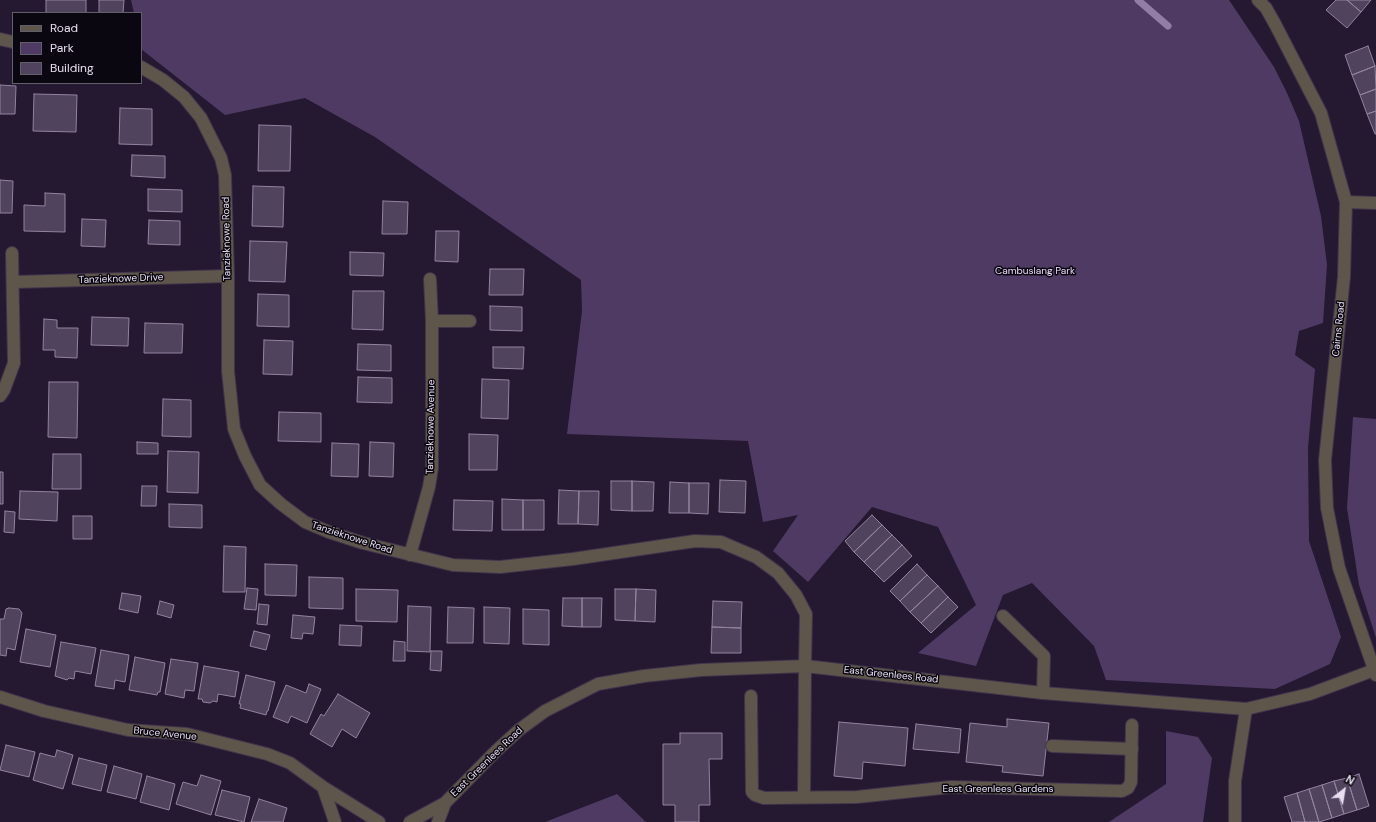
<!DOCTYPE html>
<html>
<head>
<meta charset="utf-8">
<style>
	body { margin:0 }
	#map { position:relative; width:1376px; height:822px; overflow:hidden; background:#251831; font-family:"DM Sans",sans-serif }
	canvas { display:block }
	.legend { position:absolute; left:12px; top:12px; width:130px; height:72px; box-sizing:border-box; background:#0b0711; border:1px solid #635e6b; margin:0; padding:5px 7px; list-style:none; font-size:12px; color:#e8e0f1 }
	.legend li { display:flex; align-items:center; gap:8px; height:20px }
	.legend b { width:20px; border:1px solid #635e6b }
	.north { position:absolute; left:1324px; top:770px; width:40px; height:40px; -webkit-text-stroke:3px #0b0711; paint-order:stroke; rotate:31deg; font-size:11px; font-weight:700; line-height:16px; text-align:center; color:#e8e0f1 }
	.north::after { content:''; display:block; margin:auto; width:14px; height:18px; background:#e8e0f1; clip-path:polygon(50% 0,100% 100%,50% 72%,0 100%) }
</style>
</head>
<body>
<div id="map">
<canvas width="1376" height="822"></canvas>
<ul class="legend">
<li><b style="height:5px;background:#5e564a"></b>Road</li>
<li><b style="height:11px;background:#4f3a63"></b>Park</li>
<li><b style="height:11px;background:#50435e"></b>Building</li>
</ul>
<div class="north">N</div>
</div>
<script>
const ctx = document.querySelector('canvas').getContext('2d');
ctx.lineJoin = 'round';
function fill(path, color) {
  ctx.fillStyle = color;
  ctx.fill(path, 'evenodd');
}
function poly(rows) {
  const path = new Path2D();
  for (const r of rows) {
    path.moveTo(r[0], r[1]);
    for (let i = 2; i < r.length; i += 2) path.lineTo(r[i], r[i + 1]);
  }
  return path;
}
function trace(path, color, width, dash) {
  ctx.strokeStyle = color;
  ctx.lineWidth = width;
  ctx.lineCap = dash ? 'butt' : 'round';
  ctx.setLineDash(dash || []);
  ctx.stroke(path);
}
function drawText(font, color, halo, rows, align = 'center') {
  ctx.font = font + ' "DM Sans",sans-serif';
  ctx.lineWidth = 3;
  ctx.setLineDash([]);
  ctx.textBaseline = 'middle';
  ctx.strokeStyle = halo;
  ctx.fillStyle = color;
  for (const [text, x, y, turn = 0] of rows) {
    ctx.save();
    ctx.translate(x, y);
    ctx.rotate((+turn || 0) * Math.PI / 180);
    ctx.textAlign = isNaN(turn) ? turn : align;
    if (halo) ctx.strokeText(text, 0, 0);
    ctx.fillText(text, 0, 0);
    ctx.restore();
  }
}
const green = poly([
	[131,0,1229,0,1274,67,1287,93,1299,121,1321,216,1327,265,1323,323,1299,331,1295,355,1315,369,1308,448,1309,541,1341,637,1330,664,1275,689,1106,680,1094,646,1032,583,1003,595,976,666,918,653,976,605,938,527,872,507,808,582,773,551,798,515,763,522,748,441,567,434,582,311,581,280,375,137,305,98,225,115,141,49,141,13,134,13],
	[1353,417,1376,419,1376,638,1359,585,1347,508],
	[1166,731,1198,737,1212,758,1203,822,1109,822,1166,784],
	[617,794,646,822,545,822]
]);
const stream = poly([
	[1138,0,1168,26]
]);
const building = poly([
	[46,0,86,0,86,13,46,13,46,0],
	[99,0,124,0,123,13,99,13,99,0],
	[1336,0,1347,0,1361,12,1347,28,1326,10,1336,0],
	[1347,0,1371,0,1361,12,1347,0],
	[1368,46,1375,66,1352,75,1345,55,1368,46],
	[1375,66,1376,89,1360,95,1352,75,1375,66],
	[0,85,16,86,15,114,0,114,0,85],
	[1376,89,1376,111,1367,114,1360,95,1376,89],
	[34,94,77,95,76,132,33,131,34,94],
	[120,108,152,109,152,145,119,144,120,108],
	[1376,111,1376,134,1375,134,1367,114,1376,111],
	[259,125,291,126,290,171,258,171,259,125],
	[132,155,165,156,165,178,131,176,132,155],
	[0,180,13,181,12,213,0,213,0,180],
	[253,186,284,187,283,227,252,226,253,186],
	[148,189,182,190,182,212,148,211,148,189],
	[45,193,65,194,65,232,24,231,24,205,45,206,45,193],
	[383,201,408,202,407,234,382,234,383,201],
	[82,219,106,220,105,247,81,246,82,219],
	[149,220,180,221,180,245,148,244,149,220],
	[436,231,459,231,458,262,435,261,436,231],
	[250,241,287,242,285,282,249,281,250,241],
	[350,252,384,253,383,276,350,275,350,252],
	[490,269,524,269,523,295,489,295,490,269],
	[353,291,384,291,383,330,352,329,353,291],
	[258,294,289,295,289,327,257,326,258,294],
	[490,306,522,307,522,331,490,330,490,306],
	[92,317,129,318,128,346,91,345,92,317],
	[44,319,57,320,57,328,78,328,77,358,55,357,55,350,43,350,44,319],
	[145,323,183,324,182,353,144,353,145,323],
	[264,340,293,341,292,375,263,374,264,340],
	[358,344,391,345,391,371,357,370,358,344],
	[493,347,524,347,523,369,493,368,493,347],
	[358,377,392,378,392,403,357,402,358,377],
	[482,379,509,380,508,419,481,418,482,379],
	[49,382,78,382,77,438,48,437,49,382],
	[163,399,191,400,191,437,162,436,163,399],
	[279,412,321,413,321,442,278,441,279,412],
	[469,434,498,435,497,470,469,470,469,434],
	[137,442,158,443,158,454,137,454,137,442],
	[370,442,394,443,393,477,369,476,370,442],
	[332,443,359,444,358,477,331,476,332,443],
	[168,451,199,452,198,493,167,492,168,451],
	[53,454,81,454,81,489,52,489,53,454],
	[0,472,3,472,3,504,0,504,0,472],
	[720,480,746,481,745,513,719,512,720,480],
	[611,481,632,481,632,511,611,510,611,481],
	[632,481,654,482,653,511,632,511,632,481],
	[670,482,689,483,689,513,669,513,670,482],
	[689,483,709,483,708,514,689,513,689,483],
	[142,486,157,486,156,506,141,506,142,486],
	[559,490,579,491,578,524,558,524,559,490],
	[20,491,58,492,57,521,19,519,20,491],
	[579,491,599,491,598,525,578,524,579,491],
	[502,499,523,500,523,530,502,530,502,499],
	[454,500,493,501,492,531,453,530,454,500],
	[523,500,544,500,544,530,523,530,523,500],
	[169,504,202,505,202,528,169,527,169,504],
	[5,511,15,512,14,533,4,532,5,511],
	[872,515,882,525,854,552,845,541,872,515],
	[73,516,92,516,92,539,73,539,73,516],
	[882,525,892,535,864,562,854,552,882,525],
	[892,535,902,545,874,572,864,562,892,535],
	[902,545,912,556,884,582,874,572,902,545],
	[224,546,246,547,245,592,223,592,224,546],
	[265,564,297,565,296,596,265,595,265,564],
	[917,564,927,575,900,601,890,591,917,564],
	[927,575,938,586,910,612,900,601,927,575],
	[309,577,343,578,343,609,309,608,309,577],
	[938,586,948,597,921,623,910,612,938,586],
	[247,588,258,589,256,610,244,609,247,588],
	[356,589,398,590,397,622,356,621,356,589],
	[615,589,636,589,635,621,615,620,615,589],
	[636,589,656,590,655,622,635,621,636,589],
	[122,593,141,596,138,613,119,609,122,593],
	[948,597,958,607,931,633,921,623,948,597],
	[563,598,582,598,582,627,562,626,563,598],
	[582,598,602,598,601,627,582,627,582,598],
	[160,601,174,605,171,618,157,614,160,601],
	[713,601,742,602,741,628,712,627,713,601],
	[259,604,269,605,267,625,257,624,259,604],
	[408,606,431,607,430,652,407,651,408,606],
	[448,607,474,608,473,643,447,643,448,607],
	[484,607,510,608,509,644,484,643,484,607],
	[9,608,19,609,22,613,15,650,7,648,6,656,0,655,0,619,4,619,6,609,9,608],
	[523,609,549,610,549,645,523,644,523,609],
	[293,615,315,617,313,634,303,633,302,639,291,638,293,615],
	[340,625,362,626,361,646,339,645,340,625],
	[712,627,741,628,741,653,711,653,712,627],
	[26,629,56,635,50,667,20,662,26,629],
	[254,631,270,635,266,650,250,646,254,631],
	[394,641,405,642,405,661,393,661,394,641],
	[61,642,96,648,91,674,75,671,74,679,69,678,67,680,55,676,61,642],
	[101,650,129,655,125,682,115,680,114,689,95,686,101,650],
	[431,651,442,651,441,671,430,670,431,651],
	[135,657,165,663,160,692,158,692,157,695,129,690,135,657],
	[171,659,198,663,194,691,185,690,184,698,165,694,171,659],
	[204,666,239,672,235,697,218,694,217,702,213,701,210,703,203,702,202,699,198,699,204,666],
	[246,675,275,682,268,711,267,711,266,715,240,708,241,704,239,704,246,675],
	[309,684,321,689,307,723,291,716,288,723,273,717,286,685,306,693,309,684],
	[338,694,370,713,356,738,342,729,332,747,310,734,321,714,324,716,338,694],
	[1007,719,1049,723,1043,776,1002,772,1003,766,966,762,970,723,1007,727,1007,719],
	[839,722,908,728,905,766,863,762,862,779,834,776,839,722],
	[916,724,961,729,959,753,913,749,916,724],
	[680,733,722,733,722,759,709,759,710,805,699,805,699,822,675,822,675,805,663,805,663,744,680,744,680,733],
	[6,745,35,752,29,777,0,770,6,745],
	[57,750,73,755,63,789,33,780,40,753,55,757,57,750],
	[79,758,107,765,101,791,72,784,79,758],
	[114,766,142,774,136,799,107,792,114,766],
	[1359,774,1369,806,1357,810,1347,778,1359,774],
	[201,775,221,781,211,815,176,804,183,782,197,786,201,775],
	[147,776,175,784,169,810,140,802,147,776],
	[1347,778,1357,810,1344,814,1334,781,1347,778],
	[1334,781,1344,814,1332,818,1322,785,1334,781],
	[1322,785,1332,818,1319,822,1309,789,1322,785],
	[1309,789,1319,822,1305,822,1297,793,1309,789],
	[222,790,250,797,244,822,215,815,222,790],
	[1297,793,1305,822,1292,822,1284,797,1297,793],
	[259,799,287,808,283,822,251,822,259,799]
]);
const lane = poly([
	[1003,616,1044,656,1043,693],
	[1052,746,1132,749]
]);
const street = poly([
	[1258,0,1266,8,1275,24,1321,113,1346,202,1344,277,1325,460,1327,508,1339,568,1376,675],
	[0,39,13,42],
	[141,67,163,80,184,97,201,118,221,158,225,175,228,276,228,371,234,429,245,456,260,485,281,504,305,522,329,532,363,543,453,565,500,567,573,559,695,541,721,542,756,557,778,573,796,595,806,614,805,666,804,797],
	[1346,202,1376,203],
	[14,282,228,276],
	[432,321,470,321],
	[0,396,4,390,14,363,12,253],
	[410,555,429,487,432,468,432,321,430,279],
	[751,696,752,792,755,795,764,798,857,797,951,787,1122,791,1128,788,1131,782,1132,725],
	[0,697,44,711,128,730,187,734,267,754,290,763,323,787,379,822],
	[323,787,335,822],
	[410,822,445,803,495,752,519,730,545,711,598,684,644,676,701,670,805,666,1043,693,1246,709,1310,694,1374,670],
	[438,822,445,803],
	[1235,822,1235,781,1246,709]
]);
const streetNames = [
	["Tanzieknowe Road",227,239,-91],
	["Tanzieknowe Drive",121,279,-2],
	["Cairns Road",1339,329,-84],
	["Tanzieknowe Avenue",431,427,-89],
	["Tanzieknowe Road",352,538,18],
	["East Greenlees Road",891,675,6],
	["Bruce Avenue",165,734,6],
	["East Greenlees Road",487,762,-44],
	["East Greenlees Gardens",998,789]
];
const parkNames = [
	["Cambuslang Park",1035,271]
];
fill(green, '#4f3a63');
trace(stream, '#927da7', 7);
fill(building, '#50435e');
trace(building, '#9283a1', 1);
trace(lane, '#40344c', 14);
trace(street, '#40344c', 14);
trace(lane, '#5e564a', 12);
trace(street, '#5e564a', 12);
drawText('10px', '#e8e0f1', '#0b0711', streetNames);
drawText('10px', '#ebdcfc', '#0b0711', parkNames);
</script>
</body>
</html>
